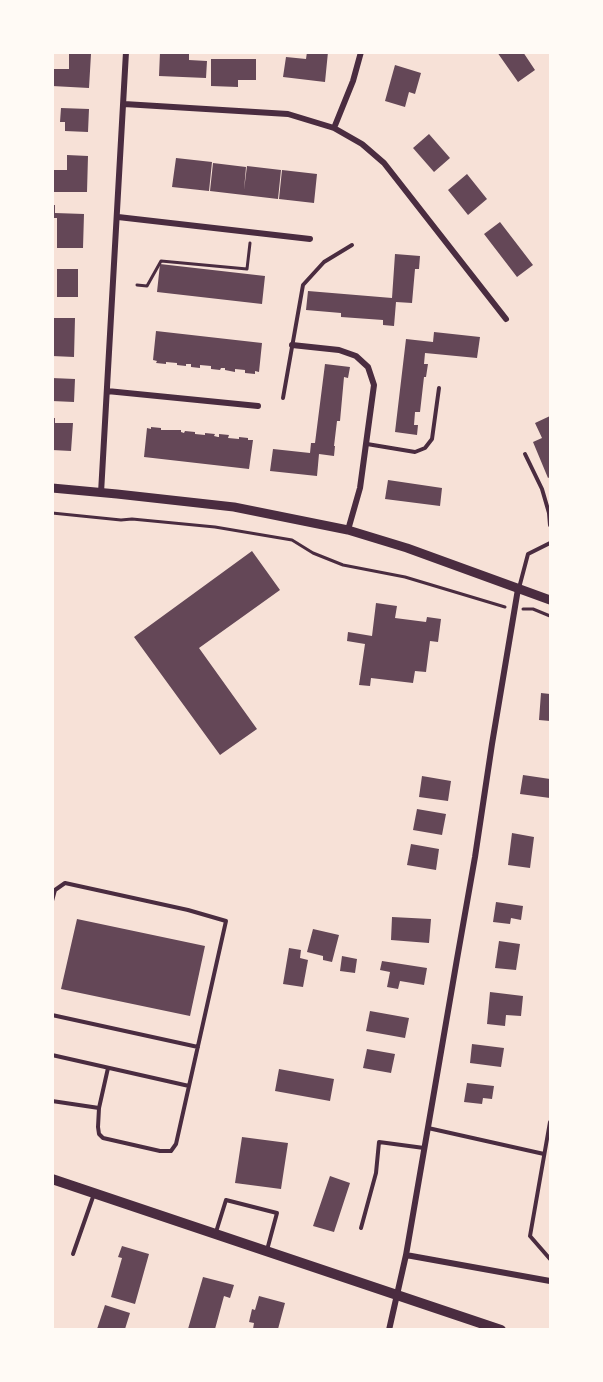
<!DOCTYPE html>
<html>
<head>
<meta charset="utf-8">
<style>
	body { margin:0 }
	#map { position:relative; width:603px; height:1382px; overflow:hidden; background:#f7e1d7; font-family:Raleway,sans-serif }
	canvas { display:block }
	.frame { position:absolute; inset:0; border:54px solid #fffaf5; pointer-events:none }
</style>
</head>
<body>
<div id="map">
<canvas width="603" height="1382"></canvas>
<div class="frame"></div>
</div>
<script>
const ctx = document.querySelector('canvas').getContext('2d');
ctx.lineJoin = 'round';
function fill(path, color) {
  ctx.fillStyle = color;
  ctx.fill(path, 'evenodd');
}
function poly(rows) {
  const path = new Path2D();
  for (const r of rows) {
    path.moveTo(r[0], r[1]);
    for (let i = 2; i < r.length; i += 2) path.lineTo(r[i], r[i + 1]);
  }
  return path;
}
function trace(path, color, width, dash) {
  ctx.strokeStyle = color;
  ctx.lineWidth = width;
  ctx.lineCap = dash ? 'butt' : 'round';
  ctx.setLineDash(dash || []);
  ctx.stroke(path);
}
const building = poly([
	[160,52,189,52,189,60,207,61,206,78,159,76],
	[307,52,328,52,325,82,283,77,286,57,306,59],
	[497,52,523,52,535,70,518,82],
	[69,53,91,54,89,88,52,86,52,69,69,69],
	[211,59,256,59,256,80,238,80,238,87,211,86],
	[395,65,421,73,415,94,409,92,405,107,385,101],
	[61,108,89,109,88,132,65,131,65,122,60,122],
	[429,134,450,158,434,172,413,148],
	[67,155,88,156,87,192,52,192,53,170,67,170],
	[176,158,212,162,209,191,172,187],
	[213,163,246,167,244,190,247,166,281,170,278,199,210,191],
	[282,170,317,174,314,203,279,199],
	[467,174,487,199,468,215,448,190],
	[52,205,55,205,55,213,84,214,83,248,57,248,57,218,52,218],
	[500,222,533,265,517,277,484,234],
	[395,254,420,256,419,269,415,269,412,303,396,302,394,326,383,325,383,320,341,317,341,313,306,310,308,291,392,298],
	[160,264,265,276,262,304,157,292],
	[57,269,78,269,78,297,57,297],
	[52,318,75,318,74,357,52,356],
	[156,331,262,343,259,372,255,371,255,374,245,373,245,370,235,369,235,372,225,370,225,368,221,368,220,370,211,369,211,366,200,365,200,368,191,367,191,364,186,364,186,366,177,365,177,363,166,362,166,364,156,363,157,361,153,360],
	[434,332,480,337,477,358,425,353,424,364,428,364,426,377,424,377,420,412,415,412,414,425,418,425,417,435,395,432,406,339,433,342],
	[325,364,350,367,348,378,344,377,340,421,337,421,334,446,335,446,334,456,319,454,317,476,270,471,273,449,310,453,311,443,315,443],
	[52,378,75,379,74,402,52,401],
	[550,416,550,477,548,478,533,442,542,438,535,423],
	[52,418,55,418,55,423,73,423,71,451,52,450],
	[151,427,161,428,161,430,181,430,181,432,184,433,185,431,195,432,195,434,205,435,205,433,215,434,214,436,218,437,219,437,219,434,229,435,228,438,239,439,239,437,248,438,248,440,253,440,249,469,144,457,147,428,151,429],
	[388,480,442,488,440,506,385,499],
	[252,551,280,590,199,648,257,729,220,755,134,637],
	[376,603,397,606,395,618,426,622,427,617,441,619,438,642,430,641,426,672,415,671,413,683,371,678,370,686,359,685,365,644,347,641,348,632,372,636],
	[541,693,550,694,550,721,539,720],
	[523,775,550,779,550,798,520,794],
	[422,776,451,781,448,801,419,797],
	[417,809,446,814,442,835,413,830],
	[512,833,534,837,530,868,508,865],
	[411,844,439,849,436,870,407,865],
	[496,902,523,906,521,920,511,918,510,924,493,922],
	[392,917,431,919,429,943,391,940],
	[77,919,205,946,190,1016,61,989],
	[313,929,339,935,332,962,323,960,323,956,307,952],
	[499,941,520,944,516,970,495,968],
	[289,948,301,950,300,958,308,960,303,987,283,984],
	[342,956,357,959,355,973,340,971],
	[382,961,427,968,424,985,400,981,398,989,387,987,390,972,380,970],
	[490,992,523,996,521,1016,506,1015,505,1026,487,1024],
	[370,1011,409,1018,405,1038,366,1031],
	[472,1044,504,1048,501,1067,470,1063],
	[367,1049,395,1054,391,1073,363,1068],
	[279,1069,334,1079,330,1101,275,1091],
	[467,1083,494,1086,492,1099,483,1098,482,1104,464,1102],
	[242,1137,288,1143,281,1189,235,1183],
	[330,1176,350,1183,334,1232,313,1226],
	[122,1246,149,1254,135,1304,111,1297,122,1258,118,1257],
	[203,1277,234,1285,230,1298,224,1296,215,1329,188,1329],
	[259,1296,285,1303,278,1329,253,1329,254,1323,249,1322,252,1309,255,1310],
	[105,1305,130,1313,125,1329,97,1329]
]);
const path = poly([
	[137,285,147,286,161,261,247,269,250,243],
	[52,513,121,520,132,519,215,527,292,540,313,553,343,565,405,577,505,607],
	[523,609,533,609,550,616]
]);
const service = poly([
	[283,398,303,285,324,262,352,245],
	[367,444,415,452,425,448,432,439,439,388],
	[525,454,542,489,549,513,550,525],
	[519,588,528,554,550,543],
	[52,901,55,890,65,883,188,910,226,921,176,1144,171,1151,160,1151,103,1138,99,1134,98,1127,99,1108,52,1101],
	[52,1015,198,1047],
	[52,1055,189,1086],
	[99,1108,108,1068],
	[550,1122,530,1236,550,1259],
	[428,1128,544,1154],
	[361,1228,376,1173,379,1142,424,1148],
	[216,1232,226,1200,277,1213,267,1250],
	[73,1254,94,1194]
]);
const minor = poly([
	[124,104,288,114,334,128,362,144,384,163,506,319],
	[334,128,353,81,361,52],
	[118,217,310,239],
	[292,345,339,350,356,356,368,367,374,385,360,488,348,530],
	[107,391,258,406],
	[101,493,126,52],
	[406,1255,550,1281],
	[389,1330,406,1255,457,959,475,857,492,744,518,589]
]);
const tertiary = poly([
	[52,488,117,494,234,507,348,530,407,548,550,600]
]);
const secondary = poly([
	[52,1179,501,1330]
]);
fill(building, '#644757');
trace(path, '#4a2c40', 3);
trace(service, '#4a2c40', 4);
trace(minor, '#4a2c40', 6);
trace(tertiary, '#4a2c40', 9);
trace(secondary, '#4a2c40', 10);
</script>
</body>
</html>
